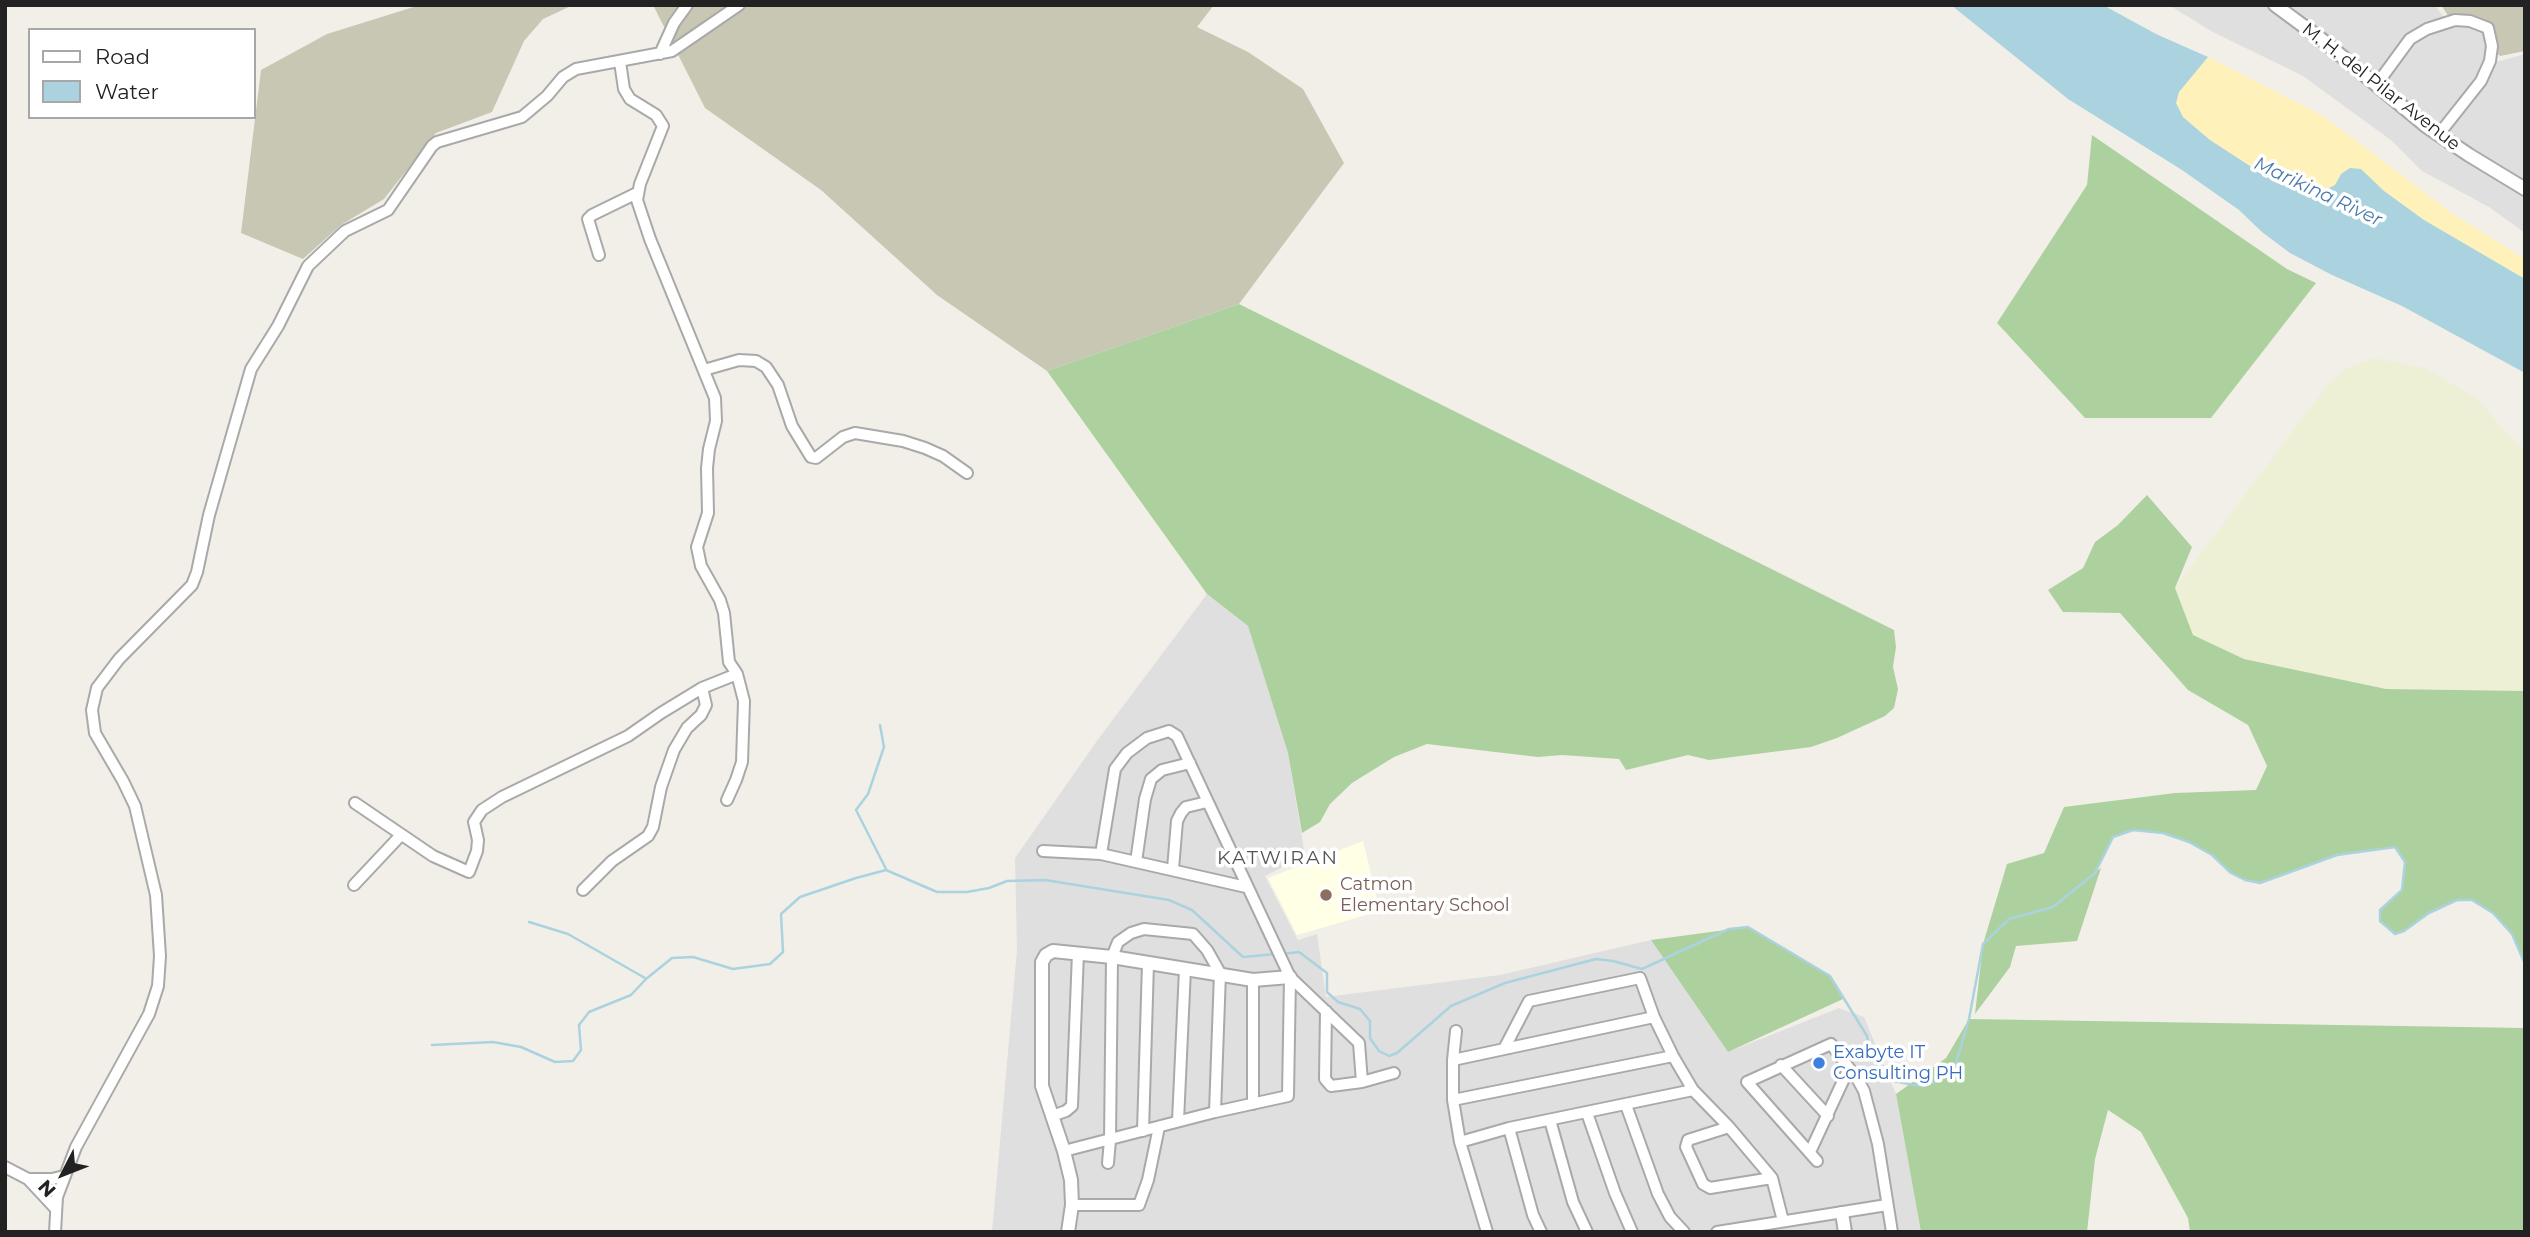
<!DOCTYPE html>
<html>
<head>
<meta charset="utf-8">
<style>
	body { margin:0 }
	#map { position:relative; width:2530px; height:1237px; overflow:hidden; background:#f2efe9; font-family:Montserrat,sans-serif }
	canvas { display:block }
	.frame { position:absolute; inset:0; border:7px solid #222; pointer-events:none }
	.legend { position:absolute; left:28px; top:28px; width:228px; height:91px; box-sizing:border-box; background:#fff; border:2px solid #a7a7a7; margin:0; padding:9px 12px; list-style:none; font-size:21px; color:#222 }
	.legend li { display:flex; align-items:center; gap:14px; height:35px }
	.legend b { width:35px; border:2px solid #a7a7a7 }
	.north { position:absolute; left:28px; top:1139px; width:70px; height:70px; -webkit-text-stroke:5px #fff; paint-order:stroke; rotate:228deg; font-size:19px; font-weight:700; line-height:28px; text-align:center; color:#222 }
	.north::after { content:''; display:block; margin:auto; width:24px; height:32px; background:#222; clip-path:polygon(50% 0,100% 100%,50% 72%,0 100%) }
</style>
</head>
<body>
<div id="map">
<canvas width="2530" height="1237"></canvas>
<div class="frame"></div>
<ul class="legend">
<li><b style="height:9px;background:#fff"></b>Road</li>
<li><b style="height:19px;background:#aad3df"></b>Water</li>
</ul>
<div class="north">N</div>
</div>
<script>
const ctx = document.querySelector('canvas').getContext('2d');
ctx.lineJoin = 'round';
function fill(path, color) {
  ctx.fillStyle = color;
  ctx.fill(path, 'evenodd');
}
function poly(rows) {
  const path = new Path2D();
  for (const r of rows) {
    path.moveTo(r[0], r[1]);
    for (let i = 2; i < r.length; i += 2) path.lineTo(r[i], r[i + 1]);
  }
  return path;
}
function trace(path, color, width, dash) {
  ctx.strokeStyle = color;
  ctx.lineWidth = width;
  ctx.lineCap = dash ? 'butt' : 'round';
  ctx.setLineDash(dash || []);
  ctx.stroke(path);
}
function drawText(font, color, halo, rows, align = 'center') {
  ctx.font = font + ' Montserrat,sans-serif';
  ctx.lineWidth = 7;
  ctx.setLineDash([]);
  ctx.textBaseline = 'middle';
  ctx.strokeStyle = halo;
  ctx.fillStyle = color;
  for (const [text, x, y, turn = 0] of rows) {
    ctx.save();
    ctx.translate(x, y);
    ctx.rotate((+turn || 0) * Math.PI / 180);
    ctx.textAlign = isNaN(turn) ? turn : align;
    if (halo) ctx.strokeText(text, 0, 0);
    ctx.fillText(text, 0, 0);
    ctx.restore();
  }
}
const residential = poly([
	[2169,5,2435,5,2451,28,2481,24,2488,31,2489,50,2496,62,2525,54,2525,233,2489,207,2422,171,2392,141,2303,76,2211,31],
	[1207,594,1248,626,1288,753,1305,856,1265,876,1298,940,1317,934,1326,997,1500,975,1651,940,1728,1052,1839,1008,1864,1017,1896,1094,1921,1232,992,1232,1017,950,1015,858,1099,738]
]);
const education = poly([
	[1363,841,1380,911,1297,935,1268,878]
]);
const construction = poly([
	[420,5,573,5,543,19,524,41,492,112,436,133,384,199,341,225,303,259,241,233,261,70,327,34],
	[653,5,1214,5,1197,27,1248,52,1303,89,1344,163,1239,304,1047,371,937,295,821,190,705,108],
	[2441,5,2525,5,2525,51,2500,56,2496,52,2490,27,2478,17,2451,20]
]);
const farmland = poly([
	[2374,358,2425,368,2475,397,2520,447,2525,449,2525,691,2386,689,2244,659,2193,635,2175,588,2328,384,2347,368]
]);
const forest = poly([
	[2092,135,2287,269,2316,283,2211,418,2085,418,1997,323,2087,185],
	[1239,304,1894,630,1896,647,1893,667,1898,689,1894,708,1885,716,1837,738,1811,747,1709,760,1688,755,1626,770,1619,759,1562,755,1538,757,1427,744,1394,757,1352,783,1330,804,1320,822,1302,833,1288,753,1248,626,1207,594,1047,371],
	[2147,495,2192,547,2175,588,2193,635,2244,659,2386,689,2525,691,2525,964,2512,934,2493,913,2472,900,2456,900,2429,913,2404,931,2395,934,2380,921,2380,910,2402,890,2405,862,2394,847,2337,855,2260,883,2245,880,2232,873,2212,855,2189,842,2163,833,2133,830,2113,837,2103,856,2095,872,2101,868,2077,941,2016,946,2010,967,1975,1014,1983,944,2007,864,2044,853,2064,807,2175,793,2256,790,2267,766,2248,725,2188,690,2120,613,2063,612,2048,590,2083,568,2095,542,2118,525],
	[1748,927,1830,976,1843,999,1728,1052,1651,940],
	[1969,1019,2525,1028,2525,1232,2190,1232,2188,1218,2141,1132,2108,1110,2095,1159,2087,1232,1921,1232,1896,1094,1946,1058]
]);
const sand = poly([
	[2208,57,2323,116,2453,214,2525,259,2525,279,2424,220,2383,191,2361,169,2341,174,2336,185,2325,190,2307,190,2250,166,2210,140,2183,117,2176,103,2179,92]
]);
const water = poly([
	[1951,5,2103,5,2156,34,2208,57,2179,92,2176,103,2183,117,2210,140,2250,166,2307,190,2325,190,2335,185,2341,174,2350,168,2361,169,2384,191,2424,220,2525,279,2525,373,2402,306,2332,275,2290,253,2262,232,2239,210,2182,170,2068,99]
]);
const stream = poly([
	[880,725,884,747,868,794,856,810,886,869],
	[529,922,568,934,645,978],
	[1283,954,1299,952,1327,973,1327,992,1338,1002,1360,1009,1370,1021,1370,1038,1379,1051,1389,1056,1397,1053,1451,1006,1505,983,1596,959,1613,961,1642,969,1729,929,1748,927,1830,976,1867,1036,1870,1053,1880,1071,1893,1081,1920,1086,1936,1082,1954,1070,1969,1019,1983,944,2009,919,2053,907,2095,873,2113,837,2133,830,2163,833,2189,842,2212,855,2231,873,2245,880,2260,883,2337,855,2395,847,2405,862,2402,890,2380,910,2380,921,2395,934,2404,931,2429,913,2457,900,2472,900,2493,913,2512,934,2525,964],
	[432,1045,493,1042,521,1047,555,1062,573,1061,581,1050,579,1025,589,1012,631,995,646,979,672,958,693,957,733,969,770,964,783,952,781,914,800,897,856,878,886,870,937,892,967,892,989,888,1007,881,1045,880,1169,900,1192,910,1243,957,1276,954]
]);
const minor = poly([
	[660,54,674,23,687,5],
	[620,62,624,89,630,99,656,115,663,126,640,184,637,200,650,239,715,398,716,421,709,449,707,468,708,513,697,547,701,566,720,600,724,613,729,662,737,674,744,701,742,762,736,780,727,800],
	[2377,84,2410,39,2427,29,2455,20,2470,21,2488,28,2492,46,2490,61,2481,81,2439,134],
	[599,255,588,219,592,215,637,193],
	[704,370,739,360,756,361,766,367,778,385,792,426,811,457,816,458,843,437,855,433,903,441,925,448,943,456,967,473],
	[355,803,433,856,469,872,477,851,478,840,474,822,482,810,502,797,628,736,661,713,702,688,737,674],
	[1043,851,1101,854,1246,887],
	[1101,854,1115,769,1127,753,1147,738,1169,731,1177,736,1290,977,1359,1043,1362,1082],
	[1136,862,1145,799,1151,779,1162,770,1190,763],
	[1173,869,1177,821,1181,813,1186,807,1207,802],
	[354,885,401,835],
	[583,890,612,861,648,836,653,827,661,787,674,750,687,728,701,715,706,705,702,688],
	[1253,980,1253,1104],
	[1326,1011,1325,1079,1331,1086,1362,1082,1394,1073],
	[1456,1031,1453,1060,1453,1100,1460,1142,1487,1232],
	[1505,1047,1529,1001,1640,978,1654,1017,1673,1056,1693,1090,1729,1127,1772,1178,1783,1221],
	[1453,1060,1654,1017],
	[1781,1065,1828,1116],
	[1453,1100,1673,1056],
	[1626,1105,1658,1194,1670,1217,1684,1232],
	[1587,1113,1615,1193,1632,1232],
	[1052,1116,1066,1111,1072,1106,1078,953],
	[1550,1120,1573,1202,1587,1232],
	[1178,1121,1185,969],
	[1729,1127,1688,1140,1686,1147,1703,1184,1710,1188,1772,1178],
	[1509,1128,1533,1215,1541,1232],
	[1143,1131,1148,963],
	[1460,1142,1509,1128,1693,1090],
	[1064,1151,1215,1112,1288,1096,1290,977],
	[1810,1152,1849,1068],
	[1817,1161,1747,1082,1831,1044,1858,1080,1864,1091,1878,1144,1892,1232],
	[1108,1163,1110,1140,1112,957,1118,942,1131,933,1144,929,1193,934,1207,950,1220,973,1215,1112],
	[5,1167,28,1179,55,1208],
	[28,1179,52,1179,64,1176],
	[1072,1205,1139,1205,1148,1180,1159,1127],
	[55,1232,57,1197,76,1147,149,1014,158,986,160,956,156,895,135,806,123,781,95,733,92,710,97,688,119,659,192,585,197,572,209,515,251,369,278,326,308,266,345,231,388,210,432,146,437,142,522,117,547,96,563,77,576,69,672,51,739,5],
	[1717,1232,1887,1205]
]);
const tertiary = poly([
	[2275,5,2321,39,2426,126,2469,155,2525,189],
	[1842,1213,1845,1232],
	[1068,1232,1072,1205,1071,1180,1064,1151,1042,1086,1042,962,1046,955,1053,951,1112,957,1253,980,1290,977]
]);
const markers = [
	[1326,895,7,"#8d6e63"],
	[1819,1063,7,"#3f7fe0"]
];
const streetNames = [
	["M. H. del Pilar Avenue",2381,87,38]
];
const educationNames = [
	["Catmon",1340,885],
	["Elementary School",1340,906]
];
const shopNames = [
	["Exabyte IT",1833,1053],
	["Consulting PH",1833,1074]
];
const waterNames = [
	["Marikina River",2318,192,25]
];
const neighbourhoodNames = [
	["KATWIRAN",1278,858]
];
fill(residential, '#e0dfdf');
fill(education, '#ffffe5');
fill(construction, '#c7c7b4');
fill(farmland, '#eef0d5');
fill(forest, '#add19e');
fill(sand, '#fff1ba');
fill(water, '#aad3df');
trace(stream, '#aad3df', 2.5);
trace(minor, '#a9a9a9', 14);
trace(tertiary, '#a9a9a9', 16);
trace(minor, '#fff', 10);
trace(tertiary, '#fff', 12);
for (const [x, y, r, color] of markers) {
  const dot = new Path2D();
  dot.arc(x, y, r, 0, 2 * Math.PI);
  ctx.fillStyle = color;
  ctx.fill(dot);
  trace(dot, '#fff', 2.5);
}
drawText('18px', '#222', '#fff', streetNames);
drawText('18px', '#785e54', '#fff', educationNames, 'left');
drawText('18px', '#366cbe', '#fff', shopNames, 'left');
drawText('italic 19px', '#4a7aab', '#fff', waterNames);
ctx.letterSpacing = '2px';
drawText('19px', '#555', '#fff', neighbourhoodNames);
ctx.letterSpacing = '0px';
</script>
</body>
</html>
